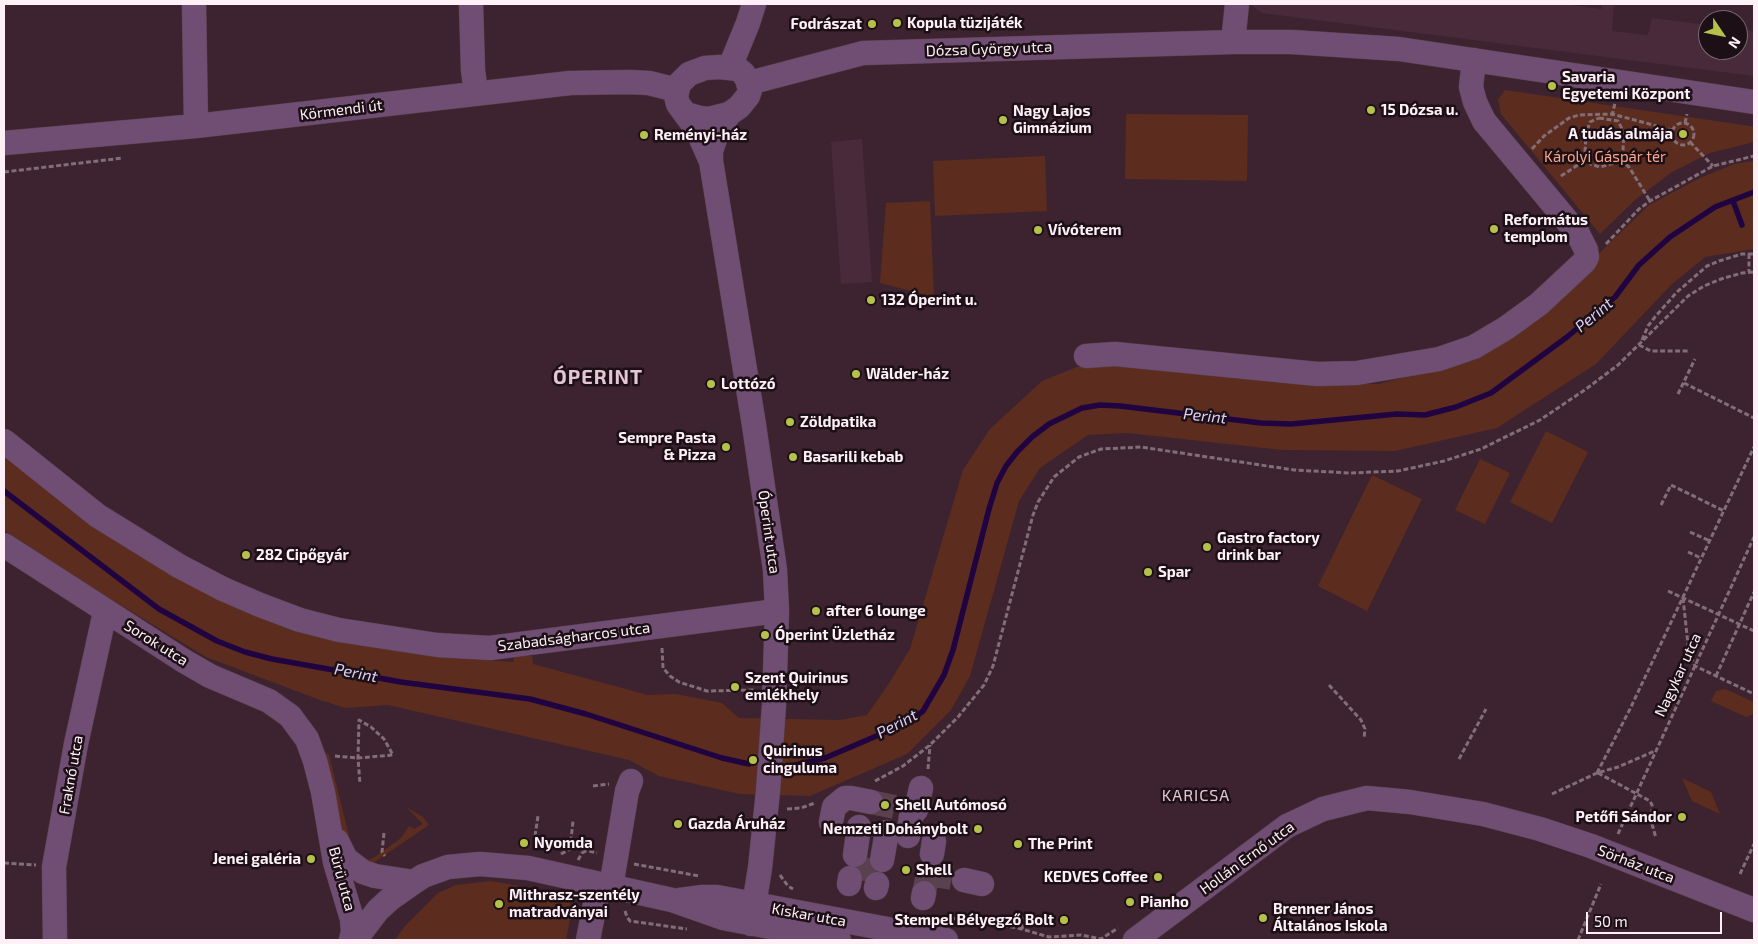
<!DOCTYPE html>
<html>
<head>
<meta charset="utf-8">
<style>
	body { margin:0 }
	#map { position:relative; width:1758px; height:944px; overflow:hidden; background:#3c232f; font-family:"Exo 2",sans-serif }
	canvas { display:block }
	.frame { position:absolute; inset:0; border:5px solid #fef0f6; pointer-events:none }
	.north { position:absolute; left:1698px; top:10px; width:50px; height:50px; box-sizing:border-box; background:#1c1016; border:1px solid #766a70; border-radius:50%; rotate:124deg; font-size:14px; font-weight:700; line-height:20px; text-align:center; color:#fef0f6 }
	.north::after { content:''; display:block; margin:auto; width:18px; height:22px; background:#b5c249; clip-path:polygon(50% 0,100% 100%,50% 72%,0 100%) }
	.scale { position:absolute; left:1586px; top:912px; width:136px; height:22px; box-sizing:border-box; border:2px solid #fef0f6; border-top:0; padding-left:6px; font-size:15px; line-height:18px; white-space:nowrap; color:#fef0f6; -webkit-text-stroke:4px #1c1016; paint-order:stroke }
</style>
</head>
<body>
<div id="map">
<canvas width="1758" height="944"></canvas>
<div class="frame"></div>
<div class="north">N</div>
<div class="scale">50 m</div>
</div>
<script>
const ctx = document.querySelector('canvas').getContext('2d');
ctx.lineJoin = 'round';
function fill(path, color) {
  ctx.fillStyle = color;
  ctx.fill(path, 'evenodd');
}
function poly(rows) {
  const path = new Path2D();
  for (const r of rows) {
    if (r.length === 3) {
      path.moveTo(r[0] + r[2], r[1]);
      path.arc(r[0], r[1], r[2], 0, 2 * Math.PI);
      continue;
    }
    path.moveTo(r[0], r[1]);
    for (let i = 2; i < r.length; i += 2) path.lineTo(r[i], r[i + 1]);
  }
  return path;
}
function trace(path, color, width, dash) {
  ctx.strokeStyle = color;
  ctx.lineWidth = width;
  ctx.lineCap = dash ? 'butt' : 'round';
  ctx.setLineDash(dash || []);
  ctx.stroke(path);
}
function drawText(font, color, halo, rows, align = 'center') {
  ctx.font = font + ' "Exo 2",sans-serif';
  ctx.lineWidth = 5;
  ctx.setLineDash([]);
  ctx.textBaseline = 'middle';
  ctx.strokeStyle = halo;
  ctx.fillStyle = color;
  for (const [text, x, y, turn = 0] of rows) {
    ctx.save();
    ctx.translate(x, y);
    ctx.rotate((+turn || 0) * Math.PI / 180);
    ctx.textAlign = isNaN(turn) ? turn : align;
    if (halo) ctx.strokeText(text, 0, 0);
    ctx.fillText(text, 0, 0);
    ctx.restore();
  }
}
const built = poly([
	[1250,4,1562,4,1601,9,1602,4,1614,4,1612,31,1648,35,1652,18,1708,25,1708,50,1738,50,1738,29,1754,31,1754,76,1262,13],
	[862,139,872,282,841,284,831,142]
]);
const green = poly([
	[1505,90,1750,126,1754,127,1754,142,1710,153,1672,172,1635,200,1600,234,1501,114,1498,100],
	[1126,114,1248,115,1247,181,1125,179],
	[1045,156,1047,211,935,216,933,161],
	[1754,161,1754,249,1705,257,1671,285,1596,364,1497,428,1395,451,1282,450,1128,433,1088,435,1040,468,1019,501,970,676,951,710,907,754,810,796,740,794,659,776,629,760,388,705,345,708,320,700,206,657,73,576,4,530,4,456,126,543,392,648,451,658,513,662,515,656,532,656,533,664,648,695,676,694,722,703,739,718,840,720,867,715,886,688,910,649,963,470,990,429,1042,381,1077,367,1140,366,1311,384,1379,384,1465,361,1550,301,1649,205,1700,178,1734,164],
	[930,201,934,297,880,283,886,203],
	[1546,431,1588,452,1552,523,1510,502],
	[1480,459,1510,473,1485,524,1455,510],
	[1372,475,1422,499,1367,611,1318,586],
	[1725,689,1754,702,1754,714,1746,717,1711,701,1716,691],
	[323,751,329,755,352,848,366,860,372,859,401,838,409,826,414,829,423,824,406,807,423,817,429,825,367,867,345,847],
	[1682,778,1711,792,1720,814,1692,801],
	[491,881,570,895,571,913,566,940,395,940,405,926,438,893,456,885]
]);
const stream = poly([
	[1733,201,1742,225],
	[4,491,159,609,217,641,245,652,272,659,401,682,530,699,586,714,722,758,749,764],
	[791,766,825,758,909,722,923,711,944,675,953,650,989,509,997,483,1006,466,1017,452,1032,437,1049,424,1082,408,1100,405,1120,406,1261,423,1291,424,1397,414,1425,415,1456,407,1491,393,1567,337,1615,297,1639,265,1670,237,1715,207,1754,192]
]);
const minorTunnel = poly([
	[871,802,899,808],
	[928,874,964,880],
	[864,881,869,858],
	[924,893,932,854]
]);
const path = poly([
	[1612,116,1615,103],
	[1599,118,1618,121,1624,133,1623,150,1620,160,1615,163,1600,167,1590,164,1585,152,1586,134,1590,122,1599,118],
	[1685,123,1687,114],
	[1683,134,11],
	[1690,142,1713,166],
	[1532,149,1544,136,1569,118,1579,115,1612,114,1672,130],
	[1620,160,1629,167,1650,201],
	[4,172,123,158],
	[1561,176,1587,159],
	[1509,218,1514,214],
	[1606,244,1639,209,1650,201,1713,166,1754,156],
	[1749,254,1749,272],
	[1642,340,1648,326,1655,317,1677,292,1707,266,1719,261,1742,254,1754,254],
	[1639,345,1651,351,1689,351],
	[1684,383,1754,418],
	[1678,394,1695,359],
	[1661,505,1671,485,1724,511],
	[1690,532,1710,541],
	[1688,552,1701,558],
	[1668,591,1754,631],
	[1683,598,1689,654,1695,666,1754,694],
	[662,648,663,668,670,676,679,682,707,691,754,690],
	[1716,676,1754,592],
	[1329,685,1361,720,1365,729,1364,739],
	[335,756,358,758,393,755,384,739,371,727,359,720,358,758,360,784],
	[1459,759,1486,709],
	[928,769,930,745],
	[1597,773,1630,709,1754,447],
	[1598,773,1650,801,1652,805,1652,824,1656,838],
	[875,781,903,766,930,745,958,717,984,685,993,666,1033,515,1038,502,1054,477,1079,457,1101,449,1141,447,1294,470,1350,473,1398,471,1444,461,1481,449,1540,420,1586,389,1618,365,1688,296,1704,286,1721,279,1742,273,1754,272],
	[593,786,609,784],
	[1552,794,1597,773,1618,767,1657,750],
	[787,809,801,808,815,803],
	[384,833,382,852,385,856],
	[1618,834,1754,537],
	[535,836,538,816],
	[570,849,573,821],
	[561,854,570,849,577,848,597,853],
	[578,860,582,853,588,850],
	[4,863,36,865],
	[634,864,699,876],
	[1740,874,1754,844],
	[780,875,788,886,793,889],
	[625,911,627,917,630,921,687,929],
	[951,918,1018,928,1049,937,1081,935,1101,939,1118,928],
	[1022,929,1024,917],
	[1578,940,1601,884]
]);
const minor = poly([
	[194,4,196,126],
	[471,4,473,70,476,93],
	[1233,42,1237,4],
	[730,67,748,23,754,4],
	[749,83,863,53,1233,42,1292,42,1399,49,1754,102],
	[686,114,700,118,709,119,729,114,739,107,748,96,750,90,747,79,743,73,738,69,719,67,705,68,689,74,679,84,676,96,678,104,697,130,711,161],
	[729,114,716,136,711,151,711,161,754,425,775,570,777,611,774,705,768,791,760,868,751,924],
	[4,143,196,126,570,83,629,82,649,83,677,90],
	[1086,356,1115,354,1317,374,1357,373,1439,359,1474,347,1506,328,1539,304,1584,262,1587,257,1586,250,1578,234,1484,121,1475,102,1471,87,1474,60],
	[4,441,98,516,179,566,223,589,260,605,300,620,339,630,437,645,490,648,777,611],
	[4,545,184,661,210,676,269,701,290,716,307,739,315,761,323,792,335,862,352,919,353,932,351,940],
	[831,822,834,807,845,798,851,798,871,802],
	[908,836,912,810,916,810,921,788],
	[337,841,346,859,363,872,375,876,414,882],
	[932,854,934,841],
	[855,855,859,827],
	[882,860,887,832],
	[964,880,982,884],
	[849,884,850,878],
	[611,887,627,791,631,781],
	[876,888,877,884],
	[923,898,924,893],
	[680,900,703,897,717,897,946,940],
	[55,940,54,867,76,744,105,612],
	[355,940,378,910,390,899,414,882,423,876,448,867,480,864,528,868,672,900,723,918,839,940],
	[588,940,599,884],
	[1135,940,1287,826,1323,809,1367,798,1410,802,1483,814,1540,829,1591,846,1754,910]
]);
const markers = [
	[897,23,5,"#b5c249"],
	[872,24,5,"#b5c249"],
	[1552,86,5,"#b5c249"],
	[1371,110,5,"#b5c249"],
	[1003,120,5,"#b5c249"],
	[1683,134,5,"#b5c249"],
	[644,135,5,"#b5c249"],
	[1494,229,5,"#b5c249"],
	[1038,230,5,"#b5c249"],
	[871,300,5,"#b5c249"],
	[856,374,5,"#b5c249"],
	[711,384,5,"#b5c249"],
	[790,422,5,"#b5c249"],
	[726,447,5,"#b5c249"],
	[793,457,5,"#b5c249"],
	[1207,547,5,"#b5c249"],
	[246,555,5,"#b5c249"],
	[1148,572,5,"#b5c249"],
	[816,611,5,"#b5c249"],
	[765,635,5,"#b5c249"],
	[735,687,5,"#b5c249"],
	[753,760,5,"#b5c249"],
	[885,805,5,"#b5c249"],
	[1682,817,5,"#b5c249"],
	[678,824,5,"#b5c249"],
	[978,829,5,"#b5c249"],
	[524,843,5,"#b5c249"],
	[1018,844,5,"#b5c249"],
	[311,859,5,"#b5c249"],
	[906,870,5,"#b5c249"],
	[1158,877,5,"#b5c249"],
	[1130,902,5,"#b5c249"],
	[499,904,5,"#b5c249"],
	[1263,918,5,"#b5c249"],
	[1064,920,5,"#b5c249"]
];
const poiNames = [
	["Kopula tüzijáték",907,23],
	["Fodrászat",862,24,"right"],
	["Savaria",1562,77],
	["Egyetemi Központ",1562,94],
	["15 Dózsa u.",1381,110],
	["Nagy Lajos",1013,111],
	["Gimnázium",1013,128],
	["A tudás almája",1673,134,"right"],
	["Reményi-ház",654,135],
	["Református",1504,220],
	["templom",1504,237],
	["Vívóterem",1048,230],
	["132 Óperint u.",881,300],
	["Wälder-ház",866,374],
	["Lottózó",721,384],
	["Zöldpatika",800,422],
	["Sempre Pasta",716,438,"right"],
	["& Pizza",716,455,"right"],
	["Basarili kebab",803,457],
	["Gastro factory",1217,538],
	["drink bar",1217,555],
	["282 Cipőgyár",256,555],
	["Spar",1158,572],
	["after 6 lounge",826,611],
	["Óperint Üzletház",775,635],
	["Szent Quirinus",745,678],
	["emlékhely",745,695],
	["Quirinus",763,751],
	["cinguluma",763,768],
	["Shell Autómosó",895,805],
	["Petőfi Sándor",1672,817,"right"],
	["Gazda Áruház",688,824],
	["Nemzeti Dohánybolt",968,829,"right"],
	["Nyomda",534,843],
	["The Print",1028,844],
	["Jenei galéria",301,859,"right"],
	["Shell",916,870],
	["KEDVES Coffee",1148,877,"right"],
	["Mithrasz-szentély",509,895],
	["matradványai",509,912],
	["Pianho",1140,902],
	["Brenner János",1273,909],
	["Általános Iskola",1273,926],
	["Stempel Bélyegző Bolt",1054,920,"right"]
];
const streetNames = [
	["Dózsa György utca",989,49,-2],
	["Körmendi út",341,110,-7],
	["Óperint utca",769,532,82],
	["Szabadságharcos utca",574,637,-7],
	["Sorok utca",156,643,32],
	["Nagykar utca",1678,675,-65],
	["Fraknó utca",71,775,-80],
	["Hollán Ernő utca",1247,858,-36],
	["Sörház utca",1636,864,21],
	["Bürü utca",342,879,75],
	["Kiskar utca",809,915,10]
];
const parkNames = [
	["Károlyi Gáspár tér",1605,157]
];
const waterNames = [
	["Perint",1594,315,-40],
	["Perint",1205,416,6],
	["Perint",356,673,11],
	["Perint",897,724,-28]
];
const neighbourhoodNames = [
	["KARICSA",1196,796]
];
const districtNames = [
	["ÓPERINT",598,377]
];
fill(built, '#492a3a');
fill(green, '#5c2d1e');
trace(stream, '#200441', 5.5);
trace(minorTunnel, '#59424d', 24, [24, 12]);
trace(minor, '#57404b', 25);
trace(path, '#836e78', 3, [5, 2.5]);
trace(minor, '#704d73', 24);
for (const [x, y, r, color] of markers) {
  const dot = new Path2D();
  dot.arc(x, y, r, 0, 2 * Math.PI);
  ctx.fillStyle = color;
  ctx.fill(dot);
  trace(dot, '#1c1016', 2);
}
drawText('bold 15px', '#fef0f6', '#1c1016', poiNames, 'left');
drawText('15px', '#fef0f6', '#1c1016', streetNames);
drawText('15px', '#fba68b', '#1c1016', parkNames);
drawText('italic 16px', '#dcd1f8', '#1c1016', waterNames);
ctx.letterSpacing = '1px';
drawText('16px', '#e5c4d3', '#1c1016', neighbourhoodNames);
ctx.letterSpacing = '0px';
ctx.letterSpacing = '1px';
drawText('bold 20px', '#e5c4d3', '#1c1016', districtNames);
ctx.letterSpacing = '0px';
</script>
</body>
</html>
